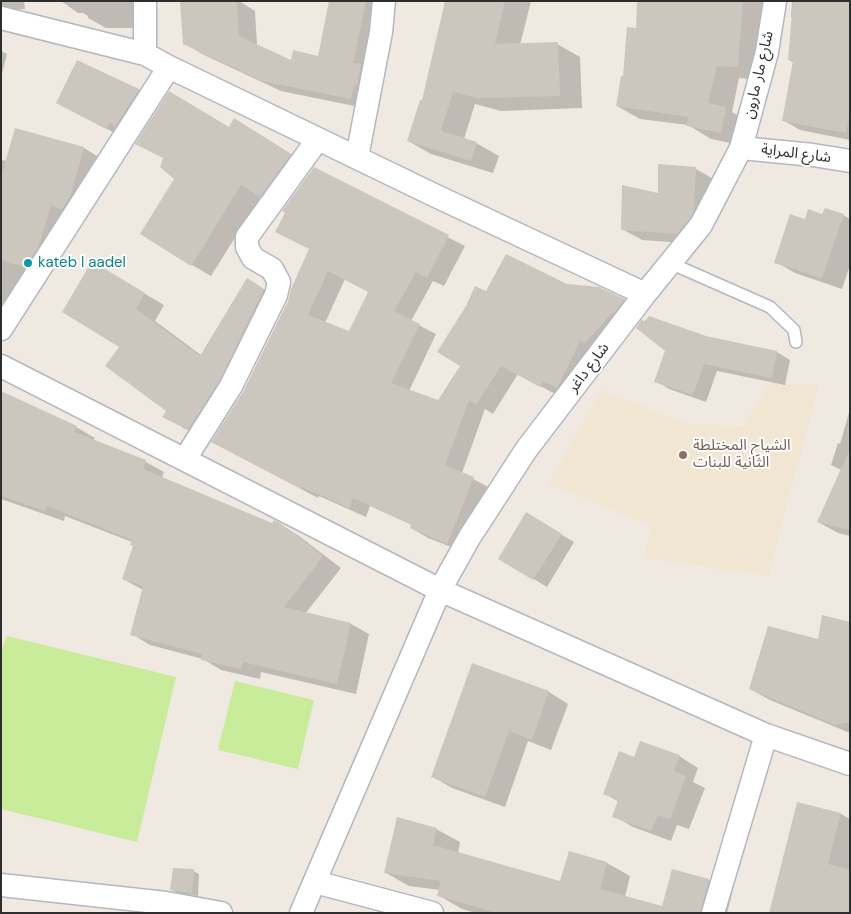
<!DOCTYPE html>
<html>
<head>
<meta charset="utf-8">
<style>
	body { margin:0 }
	#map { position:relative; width:851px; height:914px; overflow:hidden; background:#efe9e1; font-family:"DM Sans",sans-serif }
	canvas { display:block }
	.frame { position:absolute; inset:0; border:2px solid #2e2e2e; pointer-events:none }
</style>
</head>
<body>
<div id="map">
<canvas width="851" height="914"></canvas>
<div class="frame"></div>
</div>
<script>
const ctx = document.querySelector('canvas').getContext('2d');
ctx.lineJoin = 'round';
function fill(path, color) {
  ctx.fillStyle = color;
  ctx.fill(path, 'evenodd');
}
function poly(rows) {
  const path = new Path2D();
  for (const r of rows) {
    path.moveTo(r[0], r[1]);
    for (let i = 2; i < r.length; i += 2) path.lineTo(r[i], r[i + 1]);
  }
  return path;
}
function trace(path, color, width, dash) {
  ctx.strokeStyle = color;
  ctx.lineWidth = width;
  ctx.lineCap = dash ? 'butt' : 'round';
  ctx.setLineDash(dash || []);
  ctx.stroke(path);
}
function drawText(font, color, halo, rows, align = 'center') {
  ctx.font = font + ' "DM Sans","Noto Sans Arabic",sans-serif';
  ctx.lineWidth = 4;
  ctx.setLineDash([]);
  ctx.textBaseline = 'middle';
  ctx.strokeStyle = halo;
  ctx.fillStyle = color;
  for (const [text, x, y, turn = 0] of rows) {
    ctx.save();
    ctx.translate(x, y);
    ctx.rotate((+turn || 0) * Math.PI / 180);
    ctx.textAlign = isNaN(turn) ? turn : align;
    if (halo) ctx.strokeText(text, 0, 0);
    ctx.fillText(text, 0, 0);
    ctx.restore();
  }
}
const education = poly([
	[769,383,819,385,768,576,644,558,652,526,548,484,602,390,688,424,744,426]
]);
const pitch = poly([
	[7,636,176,677,137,842,1,809,1,651],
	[235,681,314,700,298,769,218,750]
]);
const shadow = poly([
	[1,1,24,1,25,9,10,10,1,7],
	[61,1,141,1,141,28,106,28,88,18,88,16,83,13,78,13],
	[218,1,239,1,255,11,257,45,292,62,319,57,330,1,392,1,369,109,281,91,202,54,184,43],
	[447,1,531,1,520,45,557,44,580,57,582,108,501,111,475,104,464,139,476,143,499,156,493,173,431,154,408,141,423,102],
	[638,1,766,1,761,80,739,78,732,112,748,122,744,146,711,139,688,125,640,119,617,106,637,29],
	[792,1,850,1,850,140,800,130,783,120,794,63,789,60,793,18,791,17],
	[1,51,7,54,1,78],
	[78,62,139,90,158,101,126,139,77,113],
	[229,128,254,131,310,166,280,207,261,196,211,276,192,265,176,179,164,159],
	[84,148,102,159,1,332,1,160,7,161],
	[314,169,465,246,444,286,433,281,411,321,436,334,409,391,439,402,461,366,487,293,567,285,624,300,640,310,557,395,518,374,493,414,485,409,462,473,490,488,464,552,428,538,411,528,412,525,370,506,366,517,319,496,318,498,229,451,244,393,289,301,310,249],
	[345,279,369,292,350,333,325,323],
	[696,169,715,180,697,244,642,240,622,229,659,194],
	[843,215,850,219,850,265,842,289,795,273,776,262,823,216],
	[92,263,164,305,155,321,201,355,247,280,266,291,208,440,183,428,168,410,121,346],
	[643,321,706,337,777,352,790,360,785,385,717,371,706,402,669,389,656,381,667,351],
	[1,393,76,427,95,438,93,441,146,462,164,472,162,478,273,525,280,524,299,536,341,568,305,614,351,624,369,634,356,694,261,672,260,679,221,670,203,659,150,645,132,634,143,590,123,579,134,546,132,542,65,516,64,521,1,499],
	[850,409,850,536,838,533,818,522,841,470,831,465,838,443,840,444],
	[526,514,574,542,547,587,499,558],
	[850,623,850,733,770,700,750,689,819,640],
	[473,665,549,692,568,704,551,750,528,741,505,807,452,788,433,777],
	[679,756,698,768,693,782,705,788,689,829,677,825,671,841,633,827,614,816,619,802,604,793,635,758],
	[798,803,841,814,850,819,850,913],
	[436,829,460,842,458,854,561,882,607,863,630,876,625,897,663,907,673,870,709,880,732,894,727,913,476,913,462,909,438,895,440,890,409,886,386,873],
	[193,871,199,874,198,896,178,893,172,890]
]);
const building = poly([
	[197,1,237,1,239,36,291,60,293,50,318,56,329,1,366,1,353,63,361,64,357,85,354,85,351,99,262,81,183,44,180,2],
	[445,1,505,1,495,44,558,42,560,96,478,98,453,92,441,131,477,142,471,161,407,141,420,100,422,100],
	[637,1,743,1,738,67,717,66,708,103,726,107,721,133,687,126,688,117,616,106,621,76,623,76,627,27,636,28],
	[793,1,850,1,850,113,846,133,782,121,793,61,788,60],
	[77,60,139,89,115,127,110,122,106,129,56,103],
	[169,91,229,127,234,118,291,154,260,197,241,185,191,266,140,234,174,179,160,167,163,158,135,144],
	[15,128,84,147,70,197,62,209,51,206,38,248,25,267,1,260,1,177],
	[658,164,696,167,694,210,690,218,677,234,621,230,622,185,658,193],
	[314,167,449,235,427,278,416,272,394,311,420,324,391,383,438,400,460,366,437,352,466,306,475,286,486,291,506,254,567,284,599,287,625,299,615,312,614,311,585,343,580,341,557,388,543,381,540,387,501,366,476,405,469,400,445,465,474,477,447,544,410,528,411,524,353,498,349,508,302,487,301,489,211,442,243,392,288,301,291,289,309,249,275,232,285,213,282,211],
	[328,271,368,292,349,331,308,315],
	[825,208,844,214,822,278,774,263,790,214,805,219,808,209,822,214],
	[92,261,145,293,136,309,200,356,247,278,264,289,220,380,188,430,162,417,166,411,105,366,119,347,62,312],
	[649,316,706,336,777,351,772,378,704,364,693,395,654,382,665,351,636,328,642,319,644,322],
	[1,391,77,426,74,432,146,460,143,469,272,523,274,520,280,523,323,556,284,607,351,623,337,684,243,662,241,669,201,660,202,654,130,635,143,586,122,579,133,546,130,545,132,540,47,506,45,511,1,496],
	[850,449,850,530,817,522],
	[526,512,562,534,533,580,498,559],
	[822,615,850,622,850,722,835,725,749,689,768,626,818,639],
	[472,663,549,691,532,740,509,731,485,797,431,777],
	[640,741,680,755,674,771,686,776,670,819,658,815,651,831,612,817,618,800,603,794,619,751,634,757],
	[797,802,841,813,828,864,850,870,850,913,769,913],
	[397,817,437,828,433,845,560,881,569,851,607,862,600,889,662,906,672,869,709,879,700,913,498,913,437,896,441,881,384,873],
	[173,868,194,869,192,893,170,890]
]);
const lane = poly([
	[670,263,770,307,794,330,796,342]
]);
const street = poly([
	[1,18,145,54,169,67,436,196,645,294],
	[145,54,145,1],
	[741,148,813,155,850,161],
	[357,157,381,32,384,1],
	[1,329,169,67],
	[1,366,440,590,766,735,850,764],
	[185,459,231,386,276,295,279,282,272,269,253,258,247,247,247,237,318,139],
	[315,882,432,913],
	[1,885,166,903,221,913],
	[301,913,440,590,469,538,526,450,645,294,701,225,741,148,767,52,775,1],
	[713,913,766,735]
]);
const markers = [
	[28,263,5,"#0f9aa8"],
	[683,455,5,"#8d6e63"]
];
const streetNames = [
	["شارع مار مارون",759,75,-77],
	["شارع المراية",796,154,7],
	["شارع داغر",589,368,-53]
];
const cultureNames = [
	["kateb l aadel",38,263]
];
const educationNames = [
	["الشياح المختلطة",693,446],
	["الثانية للبنات",693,463]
];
fill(education, '#f0e6d1');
fill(pitch, '#c9ec9a');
fill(shadow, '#0003');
fill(building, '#cbc7bf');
trace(lane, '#b4b7c1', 14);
trace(street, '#b4b7c1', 25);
trace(lane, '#fff', 11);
trace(street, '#fff', 22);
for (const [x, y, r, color] of markers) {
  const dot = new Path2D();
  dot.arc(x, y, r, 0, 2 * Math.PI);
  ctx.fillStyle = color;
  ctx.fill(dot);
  trace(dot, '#fff', 2);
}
drawText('15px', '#2e2e2e', '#fff', streetNames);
drawText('15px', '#0d838f', '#fff', cultureNames, 'left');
drawText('15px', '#785e54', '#fff', educationNames, 'left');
</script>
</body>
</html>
